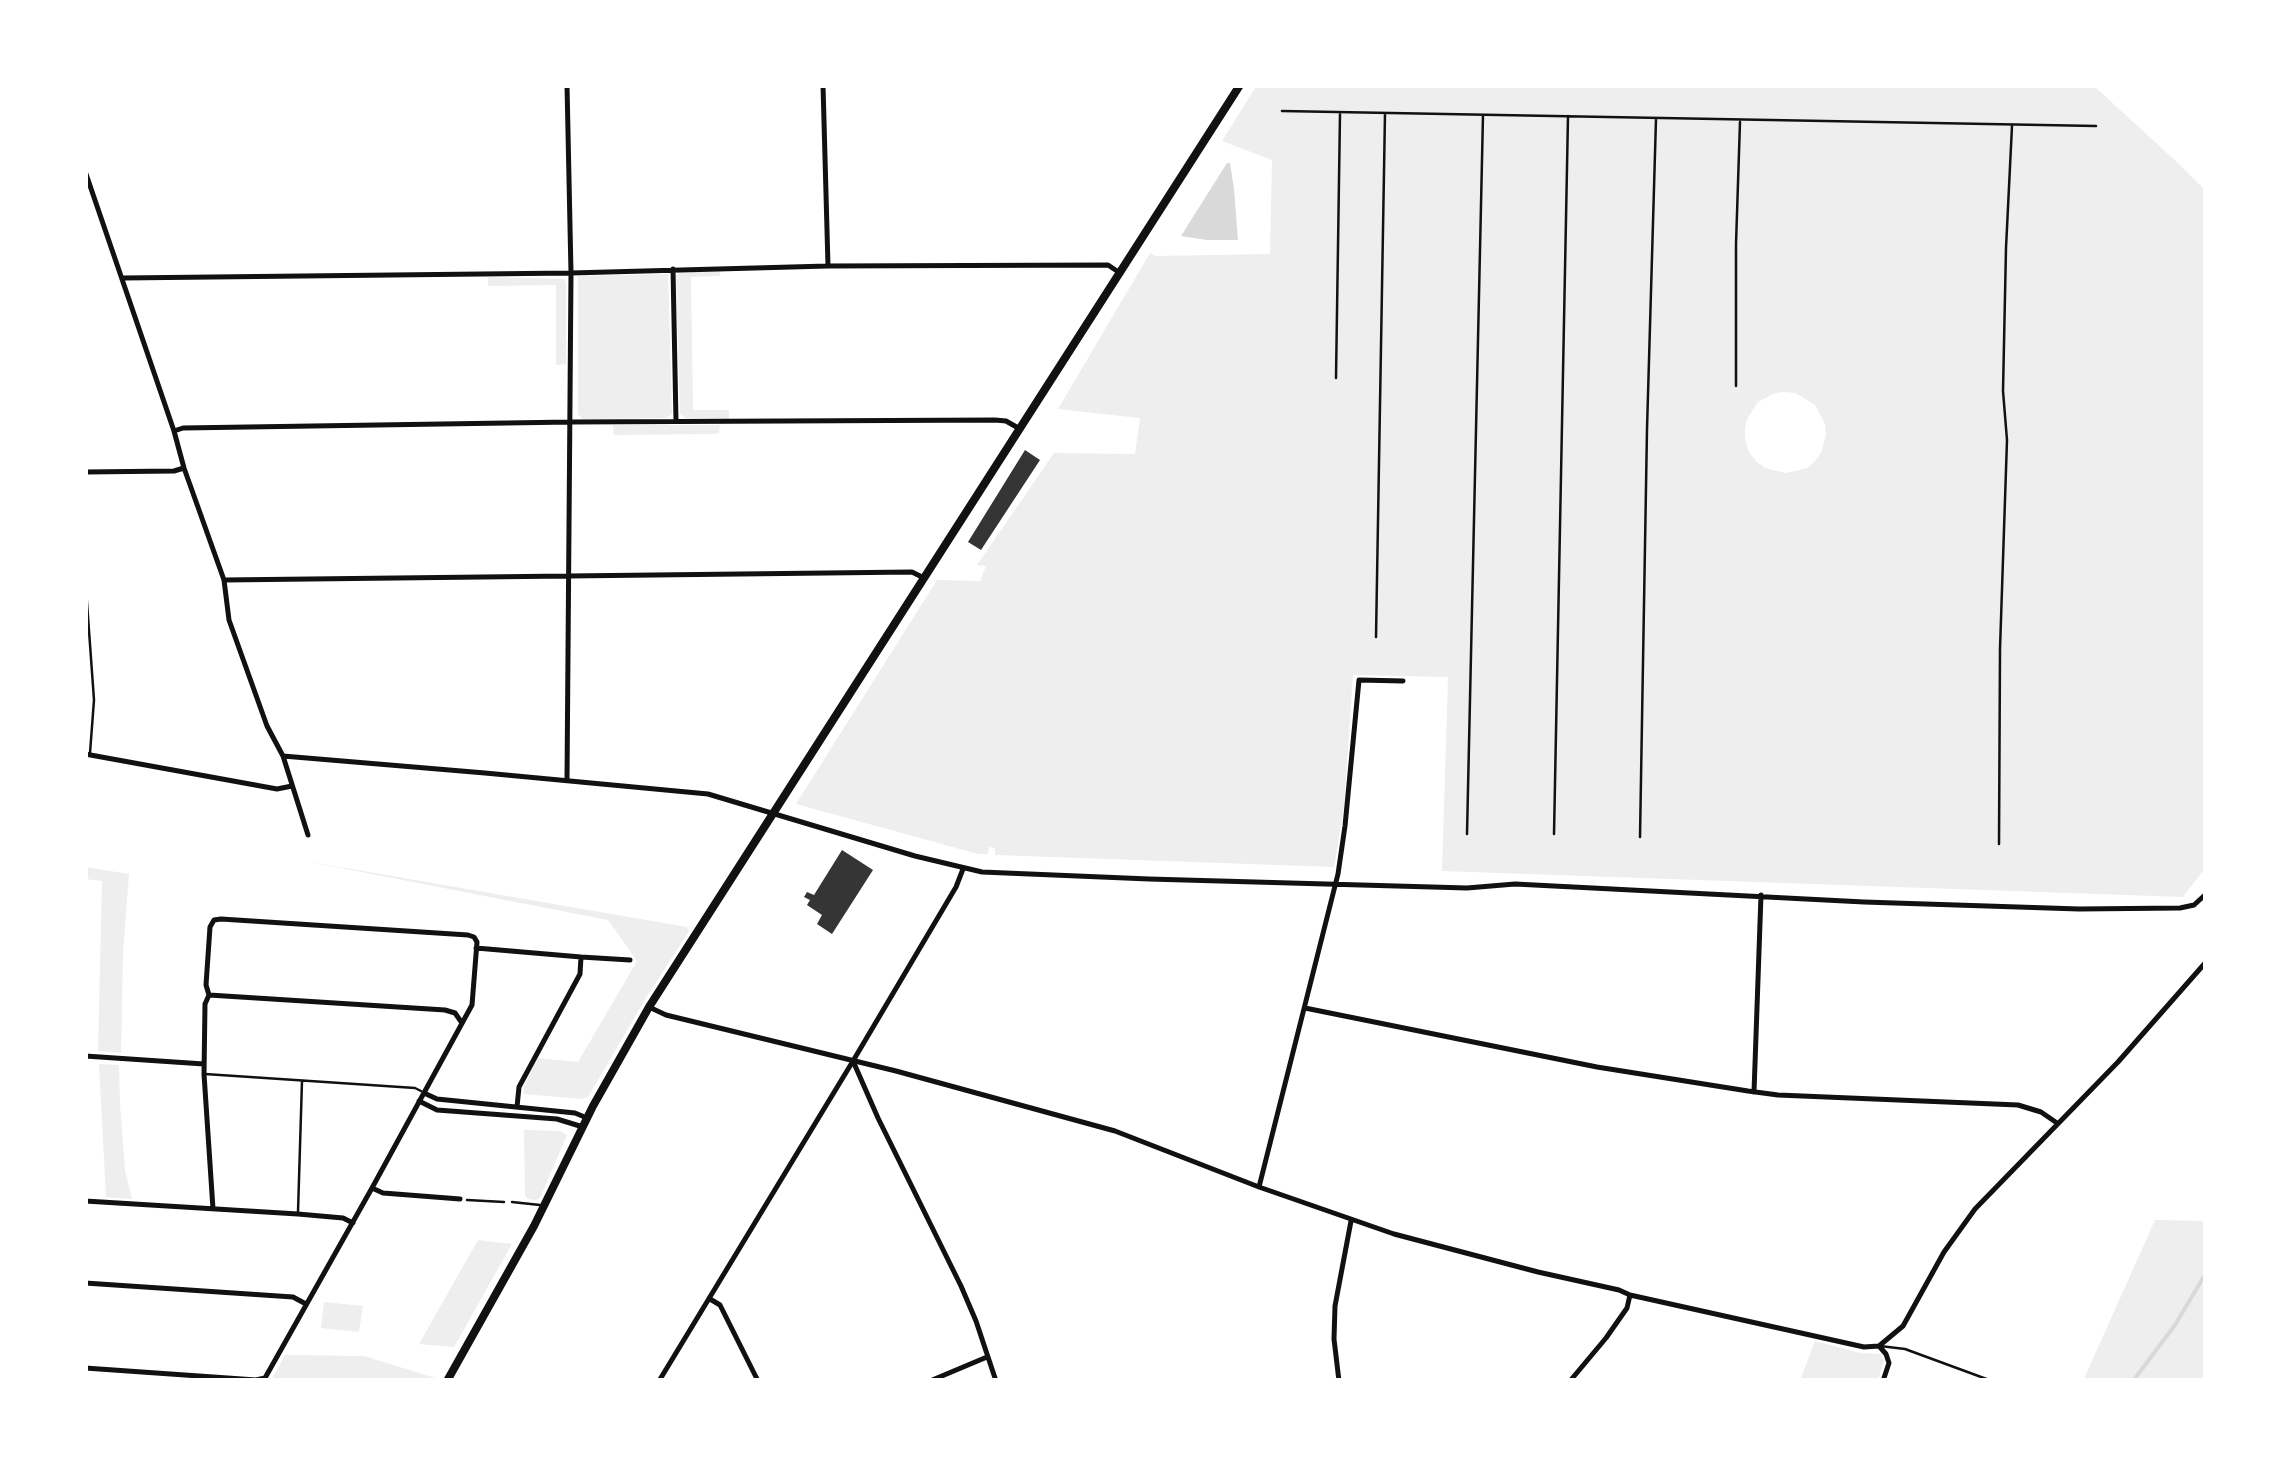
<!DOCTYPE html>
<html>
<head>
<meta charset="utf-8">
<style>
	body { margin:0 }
	#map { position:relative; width:2291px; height:1466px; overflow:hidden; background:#fff; font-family:Roboto,sans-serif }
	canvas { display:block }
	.frame { position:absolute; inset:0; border:88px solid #fff; pointer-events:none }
</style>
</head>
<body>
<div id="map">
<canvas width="2291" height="1466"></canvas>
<div class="frame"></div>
</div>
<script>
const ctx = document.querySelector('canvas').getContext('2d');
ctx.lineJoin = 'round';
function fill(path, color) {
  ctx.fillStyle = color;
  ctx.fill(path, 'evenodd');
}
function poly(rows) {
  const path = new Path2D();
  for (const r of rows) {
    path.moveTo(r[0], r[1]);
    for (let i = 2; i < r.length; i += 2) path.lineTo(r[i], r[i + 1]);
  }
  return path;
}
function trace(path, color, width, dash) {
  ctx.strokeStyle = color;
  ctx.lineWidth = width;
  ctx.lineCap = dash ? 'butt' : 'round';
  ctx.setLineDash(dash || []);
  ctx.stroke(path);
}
const green = poly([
	[1257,85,2093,85,2180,165,2206,191,2206,867,2183,897,1442,871,1448,677,1353,675,1344,807,1334,867,995,855,995,848,989,847,988,854,978,854,796,804,937,580,980,581,986,566,977,565,1054,453,1135,454,1140,418,1058,409,1150,253,1156,256,1270,254,1272,160,1222,141],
	[1785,392,1796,393,1815,405,1825,424,1826,435,1821,453,1815,461,1807,468,1786,473,1765,468,1757,462,1749,452,1745,440,1745,428,1747,419,1758,402,1775,393],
	[720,271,720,276,691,277,693,410,729,410,729,419,685,418,680,414,676,276,678,273],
	[668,274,672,414,667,418,582,419,578,414,578,276],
	[488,277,564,279,566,283,566,364,556,365,556,285,488,286],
	[613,425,720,425,719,433,714,434,614,435],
	[305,861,687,927,689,931,646,998,588,1097,582,1099,524,1094,524,1086,538,1058,578,1062,637,961,608,920],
	[85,867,129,874,123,952,121,1053,98,1051,102,881,85,879],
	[99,1064,119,1065,120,1104,125,1171,132,1199,106,1197],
	[524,1130,561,1131,567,1135,540,1198,536,1200,528,1199,525,1195],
	[2155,1220,2206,1221,2206,1381,2083,1381],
	[478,1240,512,1244,454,1347,419,1344],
	[324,1302,363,1306,359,1332,321,1328],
	[1815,1341,1860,1353,1880,1354,1884,1360,1878,1381,1810,1381,1801,1378],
	[285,1355,364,1356,442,1380,271,1381]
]);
const water = poly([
	[1227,163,1230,163,1234,189,1238,240,1207,240,1181,236]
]);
const stream = poly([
	[2133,1381,2175,1325,2206,1273]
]);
const building = poly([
	[1025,450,1040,460,981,550,968,542],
	[842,850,873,870,832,934,817,924,822,915,807,905,810,900,804,897,807,892,814,895]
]);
const path = poly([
	[1282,111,2096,126],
	[1336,378,1340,114],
	[1736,386,1736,244,1740,122],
	[1376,637,1385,113],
	[1467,834,1483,115],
	[1554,834,1568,116],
	[1640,837,1647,429,1656,119],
	[1999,844,2000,649,2007,440,2003,391,2006,248,2012,126],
	[467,1200,504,1202]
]);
const service = poly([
	[85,575,94,700,90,753],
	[205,1074,415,1088,421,1091],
	[512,1202,540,1205],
	[298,1212,302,1081],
	[1880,1346,1905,1349,1992,1381]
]);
const minor = poly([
	[567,85,571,273,567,780],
	[823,85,828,266],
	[85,171,174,431,184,468,224,580,229,620,267,726,283,756,308,835],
	[673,269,676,421],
	[123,278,571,273,828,266,1108,265,1120,273],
	[174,431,183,428,571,422,995,420,1006,421,1020,429],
	[85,472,174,471,184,468],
	[224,580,912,572,924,578],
	[85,754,277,789,292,786],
	[283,756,485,773,708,794,915,856,982,872,1149,879,1467,888,1515,884,1864,902,2079,909,2180,908,2194,905,2206,894],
	[476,948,581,957,580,974,519,1087,517,1107],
	[581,957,630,960],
	[649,1007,666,1015,896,1071,1115,1131,1259,1187,1394,1234,1538,1272,1619,1290,1630,1295,1864,1347,1879,1346],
	[1305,1008,1597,1067,1748,1091,1778,1095,2018,1105,2041,1112,2057,1123],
	[85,1056,204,1064],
	[853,1061,878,1118,961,1286,976,1321,996,1381],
	[1754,1092,1761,895],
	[424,1093,437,1099,575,1113,587,1118],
	[419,1101,437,1110,557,1119,583,1127],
	[1259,1187,1338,874,1345,826,1359,680,1403,681],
	[372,1188,383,1193,460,1199],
	[85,1201,298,1214,343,1218,353,1223],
	[213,1209,204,1074,205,1004,209,995,445,1010,455,1013,462,1023],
	[85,1283,293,1297,306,1304],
	[710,1299,720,1305,758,1381],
	[1879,1346,1903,1326,1944,1252,1975,1209,2118,1062,2206,962],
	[1879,1346,1886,1354,1889,1363,1883,1381],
	[85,1368,256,1380,265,1378,372,1188,472,1005,477,942,474,937,468,935,221,919,214,920,210,927,206,985,209,995],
	[659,1381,853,1061,956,887,963,869],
	[930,1381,987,1357],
	[1339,1381,1334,1339,1335,1306,1351,1221],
	[1570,1381,1606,1338,1627,1308,1630,1295]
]);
const secondary = poly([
	[447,1381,534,1226,593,1106,649,1007,1240,85]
]);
fill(green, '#eee');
fill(water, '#d9d9d9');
trace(stream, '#d9d9d9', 4);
fill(building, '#353535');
trace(path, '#111', 2.5);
trace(service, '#111', 2.5);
trace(minor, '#111', 5);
trace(secondary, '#111', 8);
</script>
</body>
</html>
